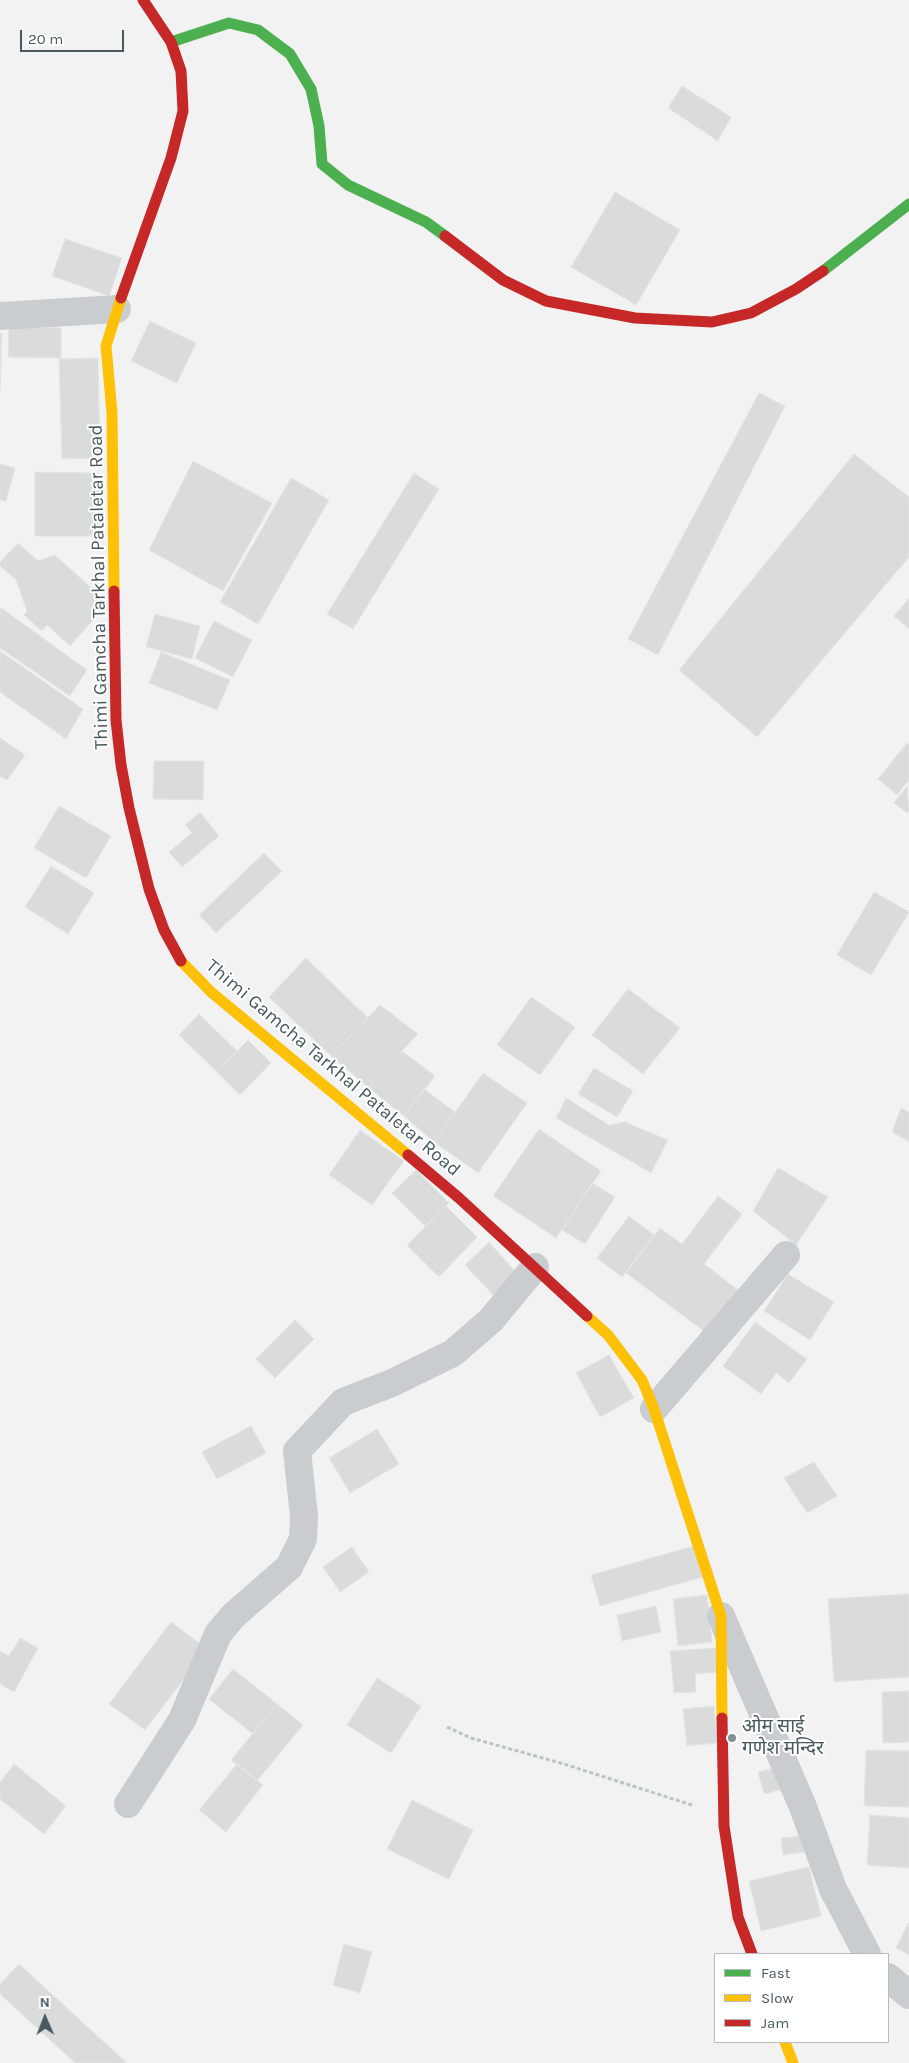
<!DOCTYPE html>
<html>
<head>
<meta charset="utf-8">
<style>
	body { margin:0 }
	#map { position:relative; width:909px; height:2063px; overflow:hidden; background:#f3f2f2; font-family:Karla,sans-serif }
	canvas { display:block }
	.legend { position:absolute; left:714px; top:1953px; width:175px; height:90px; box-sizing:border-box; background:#fff; border:1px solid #b6bdbf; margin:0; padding:6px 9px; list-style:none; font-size:15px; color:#485960 }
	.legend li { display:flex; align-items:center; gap:10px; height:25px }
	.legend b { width:25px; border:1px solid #b6bdbf }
	.north { position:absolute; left:20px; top:1993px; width:50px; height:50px; -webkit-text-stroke:4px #fff; paint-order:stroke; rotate:359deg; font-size:14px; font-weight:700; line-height:20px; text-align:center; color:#485960 }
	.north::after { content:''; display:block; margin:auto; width:18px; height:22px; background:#485960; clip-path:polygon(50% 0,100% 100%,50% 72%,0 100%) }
	.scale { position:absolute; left:20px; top:30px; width:104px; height:22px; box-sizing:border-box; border:2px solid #485960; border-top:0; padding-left:6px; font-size:15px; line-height:18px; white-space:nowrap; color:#485960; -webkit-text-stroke:4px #fff; paint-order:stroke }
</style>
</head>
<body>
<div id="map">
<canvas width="909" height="2063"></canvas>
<ul class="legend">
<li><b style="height:6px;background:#4caf50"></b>Fast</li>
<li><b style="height:6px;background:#ffc107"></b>Slow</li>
<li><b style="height:6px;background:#c62828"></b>Jam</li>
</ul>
<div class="north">N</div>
<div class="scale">20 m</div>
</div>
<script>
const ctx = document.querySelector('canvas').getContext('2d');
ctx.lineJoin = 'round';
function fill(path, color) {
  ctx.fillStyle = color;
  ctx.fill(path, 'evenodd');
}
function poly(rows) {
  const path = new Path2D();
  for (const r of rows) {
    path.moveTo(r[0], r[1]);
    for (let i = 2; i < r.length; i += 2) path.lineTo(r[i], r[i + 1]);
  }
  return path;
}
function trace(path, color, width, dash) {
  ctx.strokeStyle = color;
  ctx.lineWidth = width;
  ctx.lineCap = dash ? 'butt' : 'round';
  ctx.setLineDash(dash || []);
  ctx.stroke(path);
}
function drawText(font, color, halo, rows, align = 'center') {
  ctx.font = font + ' Karla,"Noto Sans Devanagari",sans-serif';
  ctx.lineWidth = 4;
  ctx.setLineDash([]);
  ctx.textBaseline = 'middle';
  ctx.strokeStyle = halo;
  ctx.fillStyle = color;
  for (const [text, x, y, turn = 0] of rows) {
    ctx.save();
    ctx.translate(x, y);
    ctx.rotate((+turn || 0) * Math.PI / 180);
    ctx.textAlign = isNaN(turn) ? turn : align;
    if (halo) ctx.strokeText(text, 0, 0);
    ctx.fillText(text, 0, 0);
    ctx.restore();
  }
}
const building = poly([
	[682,86,731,117,718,141,668,108,682,86],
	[615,192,680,230,636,305,571,267,615,192],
	[65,239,122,258,109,296,52,276,65,239],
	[150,321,196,343,177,383,131,361,150,321],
	[9,327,61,328,61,358,8,357,9,327],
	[0,333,2,333,0,393,0,333],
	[98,358,100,458,62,459,59,359,98,358],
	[759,393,785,406,658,655,628,639,759,393],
	[854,454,909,497,909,557,757,737,679,670,854,454],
	[193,461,272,503,223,591,149,550,193,461],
	[0,464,15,468,6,501,0,500,0,464],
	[35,472,99,473,98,536,35,536,35,472],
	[414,473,439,489,353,629,327,614,414,473],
	[291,478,329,500,258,624,220,602,291,478],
	[18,543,38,561,55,555,108,603,70,646,47,625,42,631,24,615,27,611,16,580,0,566,0,562,18,543],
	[909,598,909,629,894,616,909,598],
	[0,607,87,670,70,696,0,648,0,607],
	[155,614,200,626,192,659,146,647,155,614],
	[214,621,252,640,233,677,195,658,214,621],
	[0,651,83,709,66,739,0,692,0,651],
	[161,652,230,680,217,710,149,683,161,652],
	[0,738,25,755,7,780,0,776,0,738],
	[907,743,909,745,909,783,907,782,897,795,878,779,907,743],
	[154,761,204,761,203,800,153,799,154,761],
	[907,786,909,811,907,813,894,803,907,786],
	[59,806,111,836,86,878,34,848,59,806],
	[200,812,219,836,182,867,169,852,192,833,185,825,200,812],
	[264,853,282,871,216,933,199,915,264,853],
	[51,866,94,893,68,934,25,907,51,866],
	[874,892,909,912,871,975,837,955,874,892],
	[306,958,368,1018,331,1056,269,997,306,958],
	[628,989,680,1028,643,1074,592,1035,628,989],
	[531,997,575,1027,540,1075,497,1045,531,997],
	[380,1005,418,1034,368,1087,331,1056,380,1005],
	[199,1014,237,1051,217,1072,179,1035,199,1014],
	[248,1040,271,1063,240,1095,217,1072,248,1040],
	[402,1051,435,1076,404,1116,368,1087,402,1051],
	[594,1068,633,1091,617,1117,578,1094,594,1068],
	[483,1073,527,1103,478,1173,434,1142,483,1073],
	[424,1089,455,1112,434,1142,404,1116,424,1089],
	[566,1098,609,1125,625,1122,668,1140,651,1173,556,1118,566,1098],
	[901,1108,909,1112,909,1142,892,1132,901,1108],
	[539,1129,601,1171,556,1238,493,1196,539,1129],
	[360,1130,404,1161,372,1205,329,1175,360,1130],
	[778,1168,828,1197,796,1245,753,1211,778,1168],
	[416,1170,449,1203,425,1226,392,1193,416,1170],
	[592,1183,615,1197,585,1244,562,1230,592,1183],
	[718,1196,742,1214,704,1264,741,1292,709,1335,626,1273,660,1228,682,1244,718,1196],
	[446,1206,477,1237,439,1277,407,1245,446,1206],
	[629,1216,654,1235,622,1277,597,1258,629,1216],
	[489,1242,520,1277,497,1299,465,1265,489,1242],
	[788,1274,834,1302,810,1340,764,1311,788,1274],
	[295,1320,314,1339,275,1378,256,1359,295,1320],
	[755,1322,807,1359,789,1383,776,1373,761,1394,723,1366,755,1322],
	[609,1355,634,1398,600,1417,576,1373,609,1355],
	[251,1426,266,1453,217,1479,202,1452,251,1426],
	[377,1429,399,1464,350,1493,329,1458,377,1429],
	[814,1462,837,1496,807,1513,784,1478,814,1462],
	[694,1546,703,1577,600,1606,591,1575,694,1546],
	[352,1547,369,1572,340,1592,323,1567,352,1547],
	[909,1594,909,1677,834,1682,828,1599,909,1594],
	[707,1595,712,1642,678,1646,673,1599,707,1595],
	[656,1606,661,1632,622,1641,617,1615,656,1606],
	[171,1622,207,1649,145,1730,109,1704,171,1622],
	[20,1638,38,1648,14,1692,0,1684,0,1651,9,1656,20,1638],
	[716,1648,718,1672,695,1674,696,1692,674,1693,670,1651,716,1648],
	[233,1669,277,1704,253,1734,209,1699,233,1669],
	[377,1678,421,1706,391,1753,347,1725,377,1678],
	[909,1691,909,1742,883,1743,882,1692,909,1691],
	[277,1704,303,1725,257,1781,231,1760,277,1704],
	[714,1706,717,1743,687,1746,683,1709,714,1706],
	[866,1750,909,1751,909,1807,864,1806,866,1750],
	[14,1764,66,1806,44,1834,0,1799,0,1782,14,1764],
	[237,1764,263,1785,226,1832,199,1810,237,1764],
	[781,1766,787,1788,764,1794,758,1772,781,1766],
	[412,1800,473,1830,449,1879,387,1849,412,1800],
	[870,1815,909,1818,909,1868,867,1865,870,1815],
	[802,1836,804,1852,783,1855,781,1838,802,1836],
	[809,1867,821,1916,761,1931,749,1881,809,1867],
	[909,1921,909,1955,896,1948,909,1921],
	[344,1944,372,1952,360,1993,333,1985,344,1944],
	[19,1964,127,2063,75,2063,0,1994,0,1984,19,1964]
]);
const path = poly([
	[447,1727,471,1738,564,1764,692,1805]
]);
const street = poly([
	[0,316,117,309],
	[654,1409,786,1255],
	[721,1616,803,1807,833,1889,867,1954],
	[128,1804,182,1720,218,1634,233,1616,289,1567,303,1539,304,1516,297,1451,343,1402,392,1383,453,1353,491,1320,535,1267],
	[888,1977,909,1995]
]);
const fast = poly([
	[171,42,229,23,258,30,290,54,311,89,319,126,322,164,348,185,426,222,445,236],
	[823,271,909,204]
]);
const slow = poly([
	[114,591,112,413,106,346,121,298],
	[181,961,211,992,408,1155],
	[587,1316,608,1335,642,1380,654,1409,721,1616,722,1718],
	[785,2042,793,2063]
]);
const jam = poly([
	[445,236,503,280,546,301,635,318,712,322,751,313,796,289,823,271],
	[121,298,171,158,183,111,181,71,171,42,143,0],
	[114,591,116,720,121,765,129,808,149,889,164,930,181,961],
	[408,1155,459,1198,587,1316],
	[722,1718,724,1826,738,1917,752,1954]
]);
const markers = [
	[732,1738,5,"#848f93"]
];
const streetNames = [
	["Thimi Gamcha Tarkhal Pataletar Road",99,587,-91],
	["Thimi Gamcha Tarkhal Pataletar Road",333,1068,40]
];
const poiNames = [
	["ओम साई",742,1727],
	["गणेश मन्दिर",742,1749]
];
fill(building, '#dadbdb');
trace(building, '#e4e4e5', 1);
trace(path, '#b8c6c0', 3, [4, 2.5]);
trace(street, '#c9cdcf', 28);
trace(fast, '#4caf50', 11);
trace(slow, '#ffc107', 11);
trace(jam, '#c62828', 11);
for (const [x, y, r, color] of markers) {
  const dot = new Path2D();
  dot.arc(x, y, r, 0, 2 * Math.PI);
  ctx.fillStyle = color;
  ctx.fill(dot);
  trace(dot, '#fff', 2);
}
drawText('19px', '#485960', '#fff', streetNames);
drawText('19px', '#485960', '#fff', poiNames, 'left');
</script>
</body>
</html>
